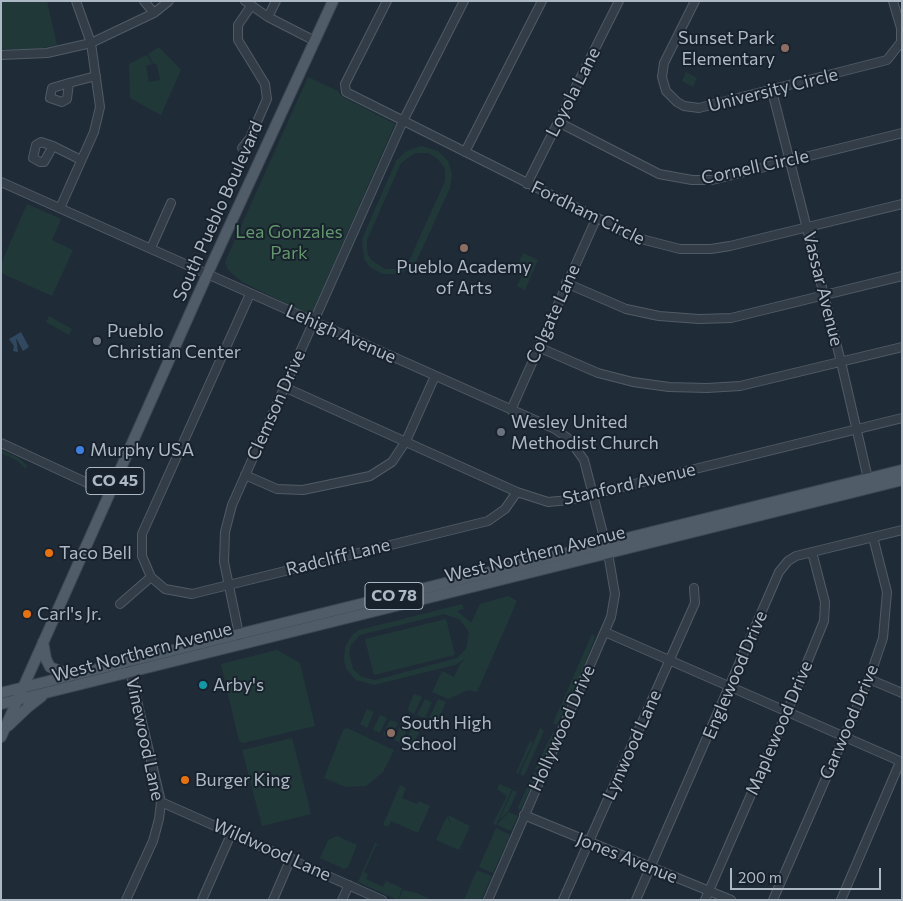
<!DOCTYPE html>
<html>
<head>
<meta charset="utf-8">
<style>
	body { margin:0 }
	#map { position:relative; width:903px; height:901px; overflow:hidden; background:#1f2c38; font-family:Commissioner,sans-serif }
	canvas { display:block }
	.frame { position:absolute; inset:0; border:2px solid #adb8c5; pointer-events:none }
	.scale { position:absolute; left:730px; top:868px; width:151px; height:22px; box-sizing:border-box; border:2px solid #adb8c5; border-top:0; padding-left:6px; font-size:15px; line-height:18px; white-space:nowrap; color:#adb8c5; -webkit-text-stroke:4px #18222d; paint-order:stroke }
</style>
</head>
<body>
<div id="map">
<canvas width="903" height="901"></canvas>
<div class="frame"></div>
<div class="scale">200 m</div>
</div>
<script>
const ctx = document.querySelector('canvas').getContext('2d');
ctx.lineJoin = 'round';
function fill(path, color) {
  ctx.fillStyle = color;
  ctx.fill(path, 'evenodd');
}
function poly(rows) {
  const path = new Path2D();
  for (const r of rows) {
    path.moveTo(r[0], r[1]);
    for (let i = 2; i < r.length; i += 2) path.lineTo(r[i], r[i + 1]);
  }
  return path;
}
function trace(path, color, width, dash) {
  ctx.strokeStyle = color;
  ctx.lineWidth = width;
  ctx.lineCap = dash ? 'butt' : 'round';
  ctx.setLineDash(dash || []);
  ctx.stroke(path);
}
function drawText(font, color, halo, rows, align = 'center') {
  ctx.font = font + ' Commissioner,sans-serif';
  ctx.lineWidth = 4;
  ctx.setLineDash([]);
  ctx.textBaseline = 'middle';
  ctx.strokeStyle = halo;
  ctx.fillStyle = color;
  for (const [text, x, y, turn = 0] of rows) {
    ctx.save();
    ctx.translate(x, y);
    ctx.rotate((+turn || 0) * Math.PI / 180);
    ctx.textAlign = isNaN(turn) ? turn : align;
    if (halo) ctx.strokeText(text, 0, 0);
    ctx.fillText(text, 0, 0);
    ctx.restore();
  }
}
const green = poly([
	[1,1,47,1,57,45,37,49,1,49],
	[159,47,181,70,161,115,130,98,129,64,147,55,152,64,146,66,149,82,160,80,157,65,153,63,148,54],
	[686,72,697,78,693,87,682,81],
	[308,77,338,91,341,96,395,124,312,313,307,314,242,282,228,270,225,262],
	[421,146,438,151,448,161,452,174,450,188,415,264,400,274,382,274,370,267,364,259,362,239,396,161,405,152],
	[415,153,428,153,438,159,445,169,445,181,409,261,398,269,385,269,371,260,367,252,367,240,401,163],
	[27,204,61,219,52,240,73,250,52,296,1,273,1,264],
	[523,253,538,260,525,290,517,286,524,271,516,268],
	[49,316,72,329,69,335,46,322],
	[1,450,19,458,27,466,26,469,18,461,1,453],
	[508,596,517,601,477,692,468,690,448,699,432,692,442,671,454,677,460,664,466,658,455,665,374,685,356,680,346,669,344,660,345,647,352,635,359,630,462,604,464,609,457,611,471,623,480,604],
	[444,614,459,619,469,632,466,649,457,658,375,680,362,677,353,669,349,653,351,645,360,635],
	[446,619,455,655,374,675,365,639],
	[592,634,595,637,583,669,557,725,553,723],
	[277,650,300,663,315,726,243,743,239,741,221,664],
	[414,694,422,697,414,714,407,710],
	[425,699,432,702,425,718,417,715],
	[438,699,446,702,435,729,427,723],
	[367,709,374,712,367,728,360,724],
	[380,715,387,718,380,733,373,730],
	[390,720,398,723,391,738,383,735],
	[401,724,408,728,401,743,394,740],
	[347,728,394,750,383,772,366,786,346,787,324,778,343,730],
	[540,728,544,731,524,776,520,774],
	[411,729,419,732,412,747,404,744],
	[553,732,555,733,539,770,535,769],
	[292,738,311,814,262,826,242,750],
	[530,741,533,742,518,774,516,773],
	[534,772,537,774,520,811,518,807],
	[499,784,512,789,496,825,493,824,506,798,506,795,497,789],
	[400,785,406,788,402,798,417,804,419,801,430,806,418,833,391,821,388,827,383,825],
	[513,790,517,792,508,812,499,820],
	[509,812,518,816,511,831,497,825],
	[448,815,470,826,459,850,436,840,447,816,451,826],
	[496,828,510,835,493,873,479,867],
	[337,836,357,845,348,867,344,869,320,858,328,840],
	[375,843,380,846,376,845,364,872,368,874,366,879,383,887,386,881,402,888,398,900,358,882],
	[477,870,492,876,481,900,464,900],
	[403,890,417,893,433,900,399,900]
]);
const water = poly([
	[21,332,29,347,23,351,16,338,18,352,13,351,14,346,9,339]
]);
const minor = poly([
	[144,1,154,13],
	[245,1,268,17,313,40],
	[387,1,345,84,346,92,637,238,680,249,711,249,730,246,902,204],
	[695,1,664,63,662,77,666,91,677,102,684,106,699,108,887,60,901,42,901,28,893,1],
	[268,17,276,1],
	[1,55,47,53,91,43,154,13,169,1],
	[69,83,67,99,62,102,50,98,52,88,69,83,96,76],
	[772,91,841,362,869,483],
	[558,122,659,174,692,180,712,180,902,133],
	[53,146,44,162,40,162,33,158,36,145,41,142,53,146,81,160],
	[242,148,250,138,267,99,265,84,238,40,238,25,251,6],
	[465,152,542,1],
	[1,182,555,429,569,439,584,460,608,553,615,594,611,617,488,900],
	[527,184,619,1],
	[60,208,94,132,100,107,91,43,76,1],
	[151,248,171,203],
	[566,283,626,309,659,316,699,319,731,318,902,276],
	[538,347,598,373,633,382,669,387,707,388,740,386,902,347],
	[284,387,517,492,548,502,569,500,902,418],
	[511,410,596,219],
	[1,443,109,493],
	[245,475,277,489,303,490,370,476,392,462,406,441,435,376],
	[151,577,142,556,142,534,250,294],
	[120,604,151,577,165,589,192,594,488,521,505,509,517,492],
	[605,632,902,762],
	[240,639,224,562,225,532,232,505,403,121,464,1],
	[869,679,902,693],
	[161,802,382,900],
	[524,815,731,900],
	[126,900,153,841,159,819,161,802,129,667],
	[202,900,232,832],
	[273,900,291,858],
	[342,900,349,885],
	[563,900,695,603,694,588],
	[636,900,779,572,788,561,796,556,902,530],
	[705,900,787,712,824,621,825,602,812,552],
	[773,900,869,679,883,638,887,592,873,537],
	[841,900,900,762]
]);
const major = poly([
	[43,642,46,659,50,667,70,675],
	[1,693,902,470],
	[1,704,902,480],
	[8,726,28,707,42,696],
	[1,737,211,266,333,1]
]);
const markers = [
	[785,48,5,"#8d6e63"],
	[464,248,5,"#8d6e63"],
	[97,341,5,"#6b7280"],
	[501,432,5,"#6b7280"],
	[80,450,5,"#3f7fe0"],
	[49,553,5,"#e8710a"],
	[27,614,5,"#e8710a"],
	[203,685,5,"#0f9aa8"],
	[391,733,5,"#8d6e63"],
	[185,780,5,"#e8710a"]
];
const shields = [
	[115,481,58],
	[394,596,58]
];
const shieldNames = [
	["CO 45",115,481],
	["CO 78",394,596]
];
const poiNames = [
	["Sunset Park",775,38,"right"],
	["Elementary",775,59,"right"],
	["Pueblo Academy",464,267,"center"],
	["of Arts",464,288,"center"],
	["Pueblo",107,331],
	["Christian Center",107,352],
	["Wesley United",511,422],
	["Methodist Church",511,443],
	["Murphy USA",90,450],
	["Taco Bell",59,553],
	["Carl's Jr.",37,614],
	["Arby's",213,685],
	["South High",401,723],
	["School",401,744],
	["Burger King",195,780]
];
const streetNames = [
	["University Circle",773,90,-14],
	["Loyola Lane",573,92,-63],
	["Cornell Circle",755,167,-12],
	["South Pueblo Boulevard",218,211,-66],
	["Fordham Circle",588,213,26],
	["Vassar Avenue",823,289,76],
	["Colgate Lane",553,314,-66],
	["Lehigh Avenue",341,334,24],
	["Clemson Drive",276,405,-66],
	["Stanford Avenue",629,484,-13],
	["West Northern Avenue",535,554,-14],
	["Radcliff Lane",338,557,-14],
	["West Northern Avenue",142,652,-15],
	["Englewood Drive",735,675,-67],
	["Garwood Drive",849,722,-67],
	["Hollywood Drive",562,728,-66],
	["Maplewood Drive",779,728,-67],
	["Vinewood Lane",145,739,78],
	["Lynwood Lane",632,745,-66],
	["Wildwood Lane",272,850,24],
	["Jones Avenue",627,858,22]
];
const parkNames = [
	["Lea Gonzales",289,232],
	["Park",289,253]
];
fill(green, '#213839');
fill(water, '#314960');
trace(minor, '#505b66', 10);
trace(major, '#3f4955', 12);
trace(minor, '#333d48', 8);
trace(major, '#505d69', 10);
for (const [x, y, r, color] of markers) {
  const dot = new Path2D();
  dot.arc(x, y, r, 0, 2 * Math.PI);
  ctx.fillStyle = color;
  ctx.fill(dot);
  trace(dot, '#18222d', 2);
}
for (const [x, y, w] of shields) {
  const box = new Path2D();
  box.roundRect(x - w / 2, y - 13.5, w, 27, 4);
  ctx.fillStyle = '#18222d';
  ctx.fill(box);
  trace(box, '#adb8c5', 1);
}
drawText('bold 16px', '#adb8c5', null, shieldNames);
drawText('18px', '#adb8c5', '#18222d', poiNames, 'left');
drawText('18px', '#adb8c5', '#18222d', streetNames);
drawText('18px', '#63976b', '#18222d', parkNames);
</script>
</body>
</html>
